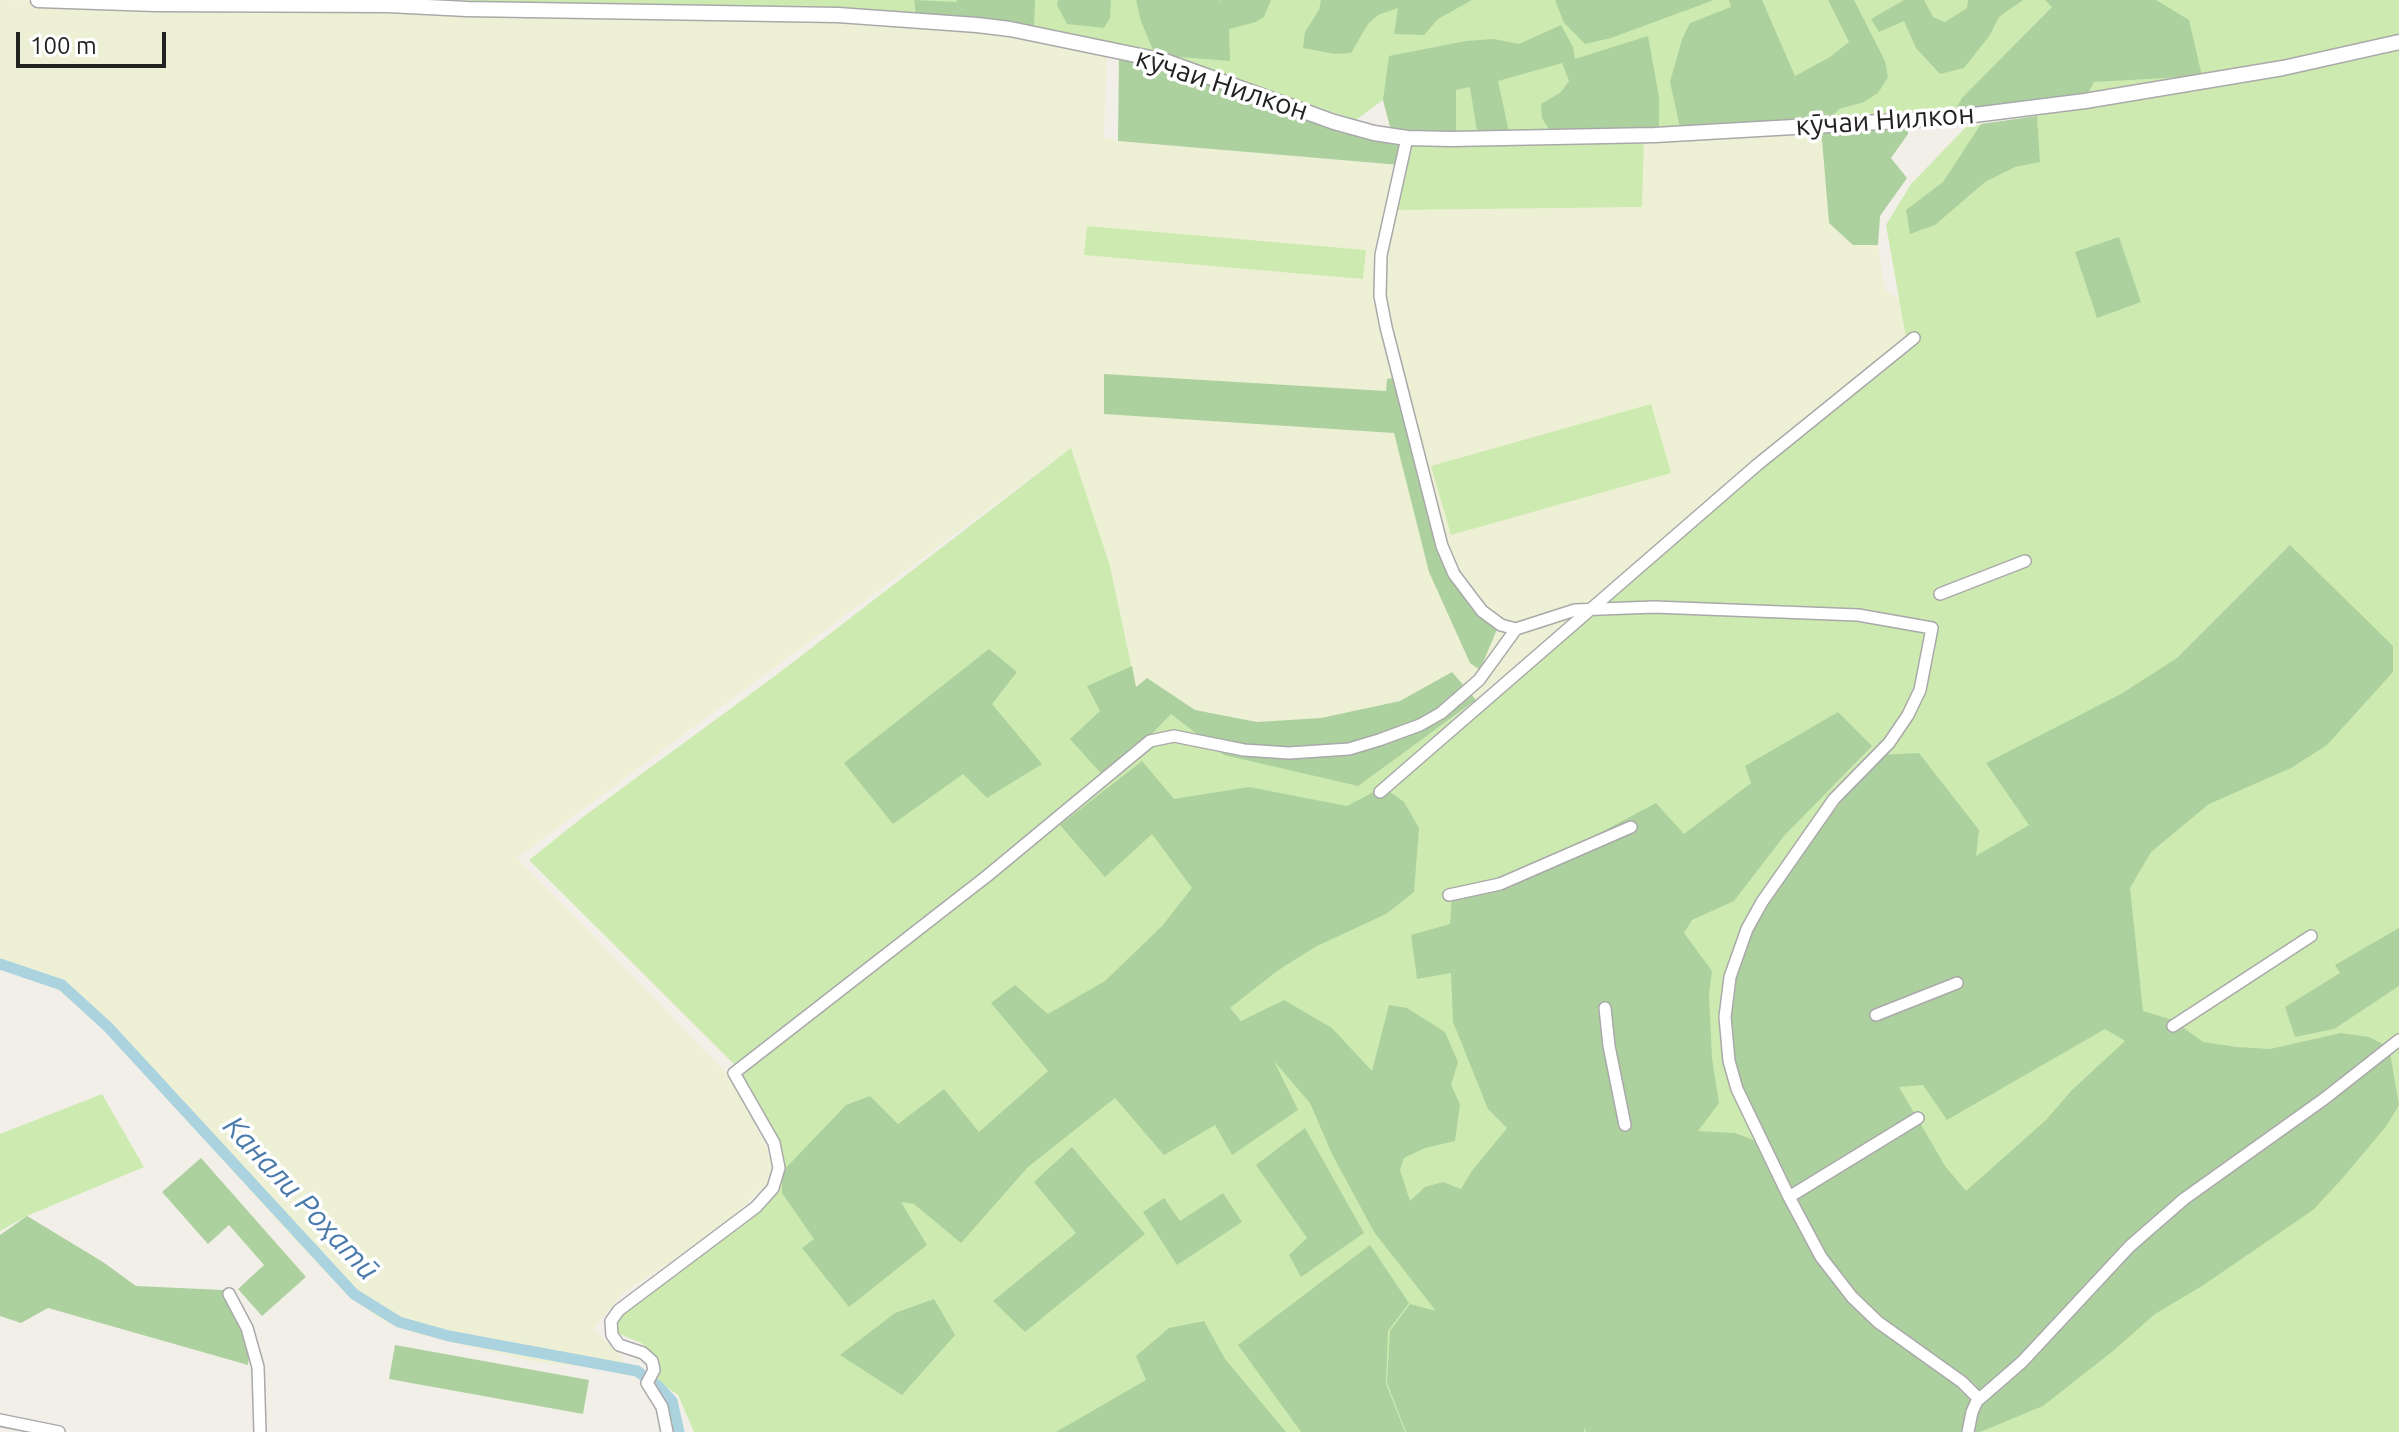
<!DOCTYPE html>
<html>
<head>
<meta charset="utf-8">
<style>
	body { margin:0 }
	#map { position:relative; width:2399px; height:1432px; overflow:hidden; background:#f2efe9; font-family:Ubuntu,sans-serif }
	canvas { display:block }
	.scale { position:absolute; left:16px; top:32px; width:150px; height:36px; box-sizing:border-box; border:4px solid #222; border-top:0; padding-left:10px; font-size:24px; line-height:28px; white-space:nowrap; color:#222; -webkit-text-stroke:6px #fff; paint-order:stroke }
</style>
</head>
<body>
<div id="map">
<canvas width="2399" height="1432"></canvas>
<div class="scale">100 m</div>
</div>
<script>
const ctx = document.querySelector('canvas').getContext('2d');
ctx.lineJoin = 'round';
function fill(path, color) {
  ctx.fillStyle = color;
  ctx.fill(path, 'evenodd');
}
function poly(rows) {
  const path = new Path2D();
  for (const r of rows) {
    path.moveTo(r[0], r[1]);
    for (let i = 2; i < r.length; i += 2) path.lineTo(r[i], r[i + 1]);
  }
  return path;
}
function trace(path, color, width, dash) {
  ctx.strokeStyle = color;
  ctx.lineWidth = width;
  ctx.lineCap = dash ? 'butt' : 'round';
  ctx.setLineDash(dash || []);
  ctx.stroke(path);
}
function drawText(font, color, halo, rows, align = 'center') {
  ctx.font = font + ' Ubuntu,sans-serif';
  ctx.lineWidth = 7;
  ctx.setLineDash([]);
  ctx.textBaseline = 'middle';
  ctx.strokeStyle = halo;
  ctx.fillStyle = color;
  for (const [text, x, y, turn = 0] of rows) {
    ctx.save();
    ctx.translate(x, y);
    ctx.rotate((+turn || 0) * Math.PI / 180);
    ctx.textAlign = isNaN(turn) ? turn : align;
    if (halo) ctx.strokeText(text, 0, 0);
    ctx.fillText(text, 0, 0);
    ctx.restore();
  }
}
const farmland = poly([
	[0,0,727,14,1000,29,1107,51,1104,137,1118,141,1400,165,1407,140,1821,128,1853,245,1878,245,1885,290,1899,299,1907,344,1476,700,1358,786,1136,688,1110,566,1071,448,517,858,728,1074,766,1145,774,1176,726,1225,623,1293,593,1329,621,1355,626,1368,546,1364,416,1334,382,1320,355,1301,316,1263,100,1024,58,990,0,968]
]);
const grass = poly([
	[378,0,2399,0,2399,36,2331,53,2086,97,1952,112,1659,128,1392,134,1383,100,1356,120,1168,58,1008,22,798,9],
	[2399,49,2399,1432,694,1432,678,1395,651,1376,655,1359,651,1351,641,1343,615,1332,612,1321,735,1224,782,1172,746,1092,739,1069,529,860,587,814,775,676,1071,448,1110,566,1136,688,1358,785,1477,700,1907,344,1886,225,1911,184,1966,127,2184,93,2370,57],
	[1644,139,1642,207,1391,210,1407,140],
	[1087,226,1366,250,1363,279,1084,255],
	[1651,404,1671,473,1451,535,1431,466],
	[102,1094,144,1167,27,1216,0,1231,0,1134]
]);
const forest = poly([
	[914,0,956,2,957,0,1035,0,1034,28,1008,22,916,16],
	[1058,0,1111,0,1110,18,1104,28,1067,24,1057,5],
	[1136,0,1220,0,1221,4,1221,0,1271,0,1264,17,1256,22,1229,29,1230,61,1155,55,1141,21],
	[1321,0,1472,0,1438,19,1424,35,1394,34,1398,8,1378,15,1368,24,1351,53,1335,54,1303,48,1305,32,1319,10],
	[1555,0,1714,0,1611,38,1585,44,1564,23],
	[1729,0,1762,0,1795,76,1830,57,1849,42,1828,0,1854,0,1885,61,1888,77,1878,93,1864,102,1839,109,1829,119,1680,127,1670,82,1682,39,1690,23,1731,7],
	[1904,0,1924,0,1933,17,1945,22,1967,8,1968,0,2023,0,1999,17,1990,35,1964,68,1940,74,1916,48,1904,21,1879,32,1871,19],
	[2045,0,2156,0,2189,20,2202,76,2094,82,2086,97,1954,112,1962,98,2052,7],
	[1561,25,1573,47,1575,59,1648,36,1659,97,1659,128,1550,131,1542,118,1541,104,1561,92,1569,81,1562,63,1498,81,1509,132,1477,132,1470,87,1456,90,1456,133,1392,134,1383,100,1389,56,1466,41,1494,39,1519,44],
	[1119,54,1407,140,1400,165,1118,141],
	[2037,116,2040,162,2015,167,1985,182,1935,225,1910,234,1906,210,1943,182,1981,124],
	[1908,122,1908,134,1891,158,1907,178,1880,216,1878,245,1853,245,1829,223,1821,128],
	[2119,237,2141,302,2097,318,2075,252],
	[1104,374,1386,391,1387,379,1397,377,1443,560,1475,601,1500,622,1480,670,1470,663,1429,572,1394,433,1104,414],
	[2290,545,2393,646,2393,672,2327,745,2291,768,2209,804,2151,852,2130,888,2143,1011,2173,1020,2203,1042,2237,1047,2270,1049,2341,1033,2369,1037,2389,1047,2399,1105,2387,1125,2341,1180,2313,1210,2202,1286,2155,1314,2113,1351,2043,1406,1980,1432,1586,1432,1585,1427,1584,1432,1406,1432,1387,1383,1390,1331,1410,1304,1436,1311,1374,1232,1332,1154,1310,1103,1274,1061,1298,1110,1232,1155,1215,1125,1164,1155,1115,1098,1028,1167,961,1243,914,1204,901,1202,927,1245,849,1307,802,1248,814,1239,782,1193,782,1172,846,1105,870,1096,898,1124,944,1089,979,1132,1048,1071,991,1003,1015,985,1048,1014,1105,981,1162,926,1192,888,1152,834,1105,877,1060,825,1142,761,1174,799,1249,787,1347,806,1383,787,1404,802,1419,828,1414,892,1386,914,1315,947,1277,971,1230,1008,1241,1021,1284,1000,1332,1028,1372,1071,1389,1005,1407,1008,1445,1032,1458,1062,1451,1085,1460,1104,1455,1141,1425,1148,1404,1158,1400,1170,1410,1201,1425,1187,1443,1182,1461,1189,1471,1172,1507,1128,1488,1109,1453,1022,1451,973,1417,979,1411,935,1450,924,1452,893,1490,884,1562,853,1656,803,1684,834,1751,783,1745,766,1838,712,1872,746,1784,836,1734,901,1692,920,1684,933,1712,971,1709,994,1712,1058,1719,1103,1698,1131,1735,1133,1767,1145,1737,1088,1726,1039,1731,979,1755,918,1785,872,1879,755,1919,753,1979,830,1976,856,2029,825,1986,763,2121,694,2177,658],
	[2105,1029,2125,1041,2072,1090,2046,1120,1966,1191,1945,1166,1899,1087,1923,1085,1947,1120],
	[989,649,1017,672,992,704,1042,764,987,798,963,774,893,824,844,763],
	[1132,666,1136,687,1147,678,1195,710,1257,722,1321,718,1400,701,1452,672,1476,700,1358,786,1224,755,1171,714,1107,780,1070,739,1100,711,1087,686],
	[2399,928,2399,986,2334,1029,2295,1037,2285,1007,2340,973,2335,965],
	[1305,1128,1364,1233,1301,1277,1289,1255,1307,1238,1256,1165],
	[1072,1147,1145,1234,1025,1332,993,1301,1076,1233,1034,1182],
	[201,1158,306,1277,262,1316,238,1289,264,1265,229,1225,208,1244,162,1192],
	[1223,1193,1242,1222,1177,1265,1143,1212,1164,1198,1180,1221],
	[27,1216,103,1262,136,1286,223,1290,251,1338,248,1365,48,1308,21,1323,0,1316,0,1235],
	[1370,1245,1409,1303,1388,1331,1386,1384,1405,1432,1301,1432,1238,1345],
	[934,1299,955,1335,902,1395,840,1355,895,1313],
	[1204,1321,1225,1359,1286,1432,1056,1432,1146,1380,1136,1356,1169,1328],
	[395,1345,589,1380,583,1414,389,1379]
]);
const canal = poly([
	[0,964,62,985,108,1027,354,1294,399,1322,449,1336,637,1371,659,1387,672,1401,679,1432]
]);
const minor = poly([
	[1407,138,1381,255,1380,296,1386,327,1442,546,1454,574,1482,611,1501,625,1516,629,1575,610,1654,607,1858,615,1932,628,1920,690,1908,715,1889,743,1834,799,1762,902,1747,929,1730,977,1725,1017,1729,1061,1737,1089,1789,1197],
	[1940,594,2025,561],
	[1380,792,1757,465,1914,338],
	[1449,895,1500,884,1631,827],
	[1605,1008,1609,1046,1625,1125],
	[1876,1015,1957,983],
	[2173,1026,2311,936],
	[1918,1118,1789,1197,1821,1257,1852,1297,1878,1322,1962,1382,1979,1399],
	[229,1294,247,1328,258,1367,260,1432],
	[0,1420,59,1432],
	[667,1432,662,1407,647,1383,654,1370,652,1361,643,1353,619,1345,612,1335,611,1321,619,1310,756,1207,773,1188,779,1168,774,1143,734,1073,987,876,1150,741,1174,736,1244,750,1289,753,1349,749,1379,740,1420,725,1441,713,1479,680,1516,629],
	[1968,1432,1972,1412,1977,1401,2022,1362,2130,1246,2184,1199,2324,1099,2399,1040]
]);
const tertiary = poly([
	[38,0,156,4,388,5,467,9,838,15,977,25,1010,29,1165,61,1334,122,1374,133,1407,138,1452,139,1655,135,1950,118,2085,101,2283,68,2399,42]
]);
const streetNames = [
	["кӯчаи Нилкон",1222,84,18],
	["кӯчаи Нилкон",1885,120,-4]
];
const waterNames = [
	["Канали Роҳатӣ",301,1198,47]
];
fill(farmland, '#eef0d5');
fill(grass, '#cdebb0');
fill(forest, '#add19e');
trace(canal, '#aad3df', 11);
trace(minor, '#a9a9a9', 14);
trace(tertiary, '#a9a9a9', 17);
trace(minor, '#fff', 11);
trace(tertiary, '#fff', 14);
drawText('28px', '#222', '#fff', streetNames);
drawText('italic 30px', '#4a7aab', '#fff', waterNames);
</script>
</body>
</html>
